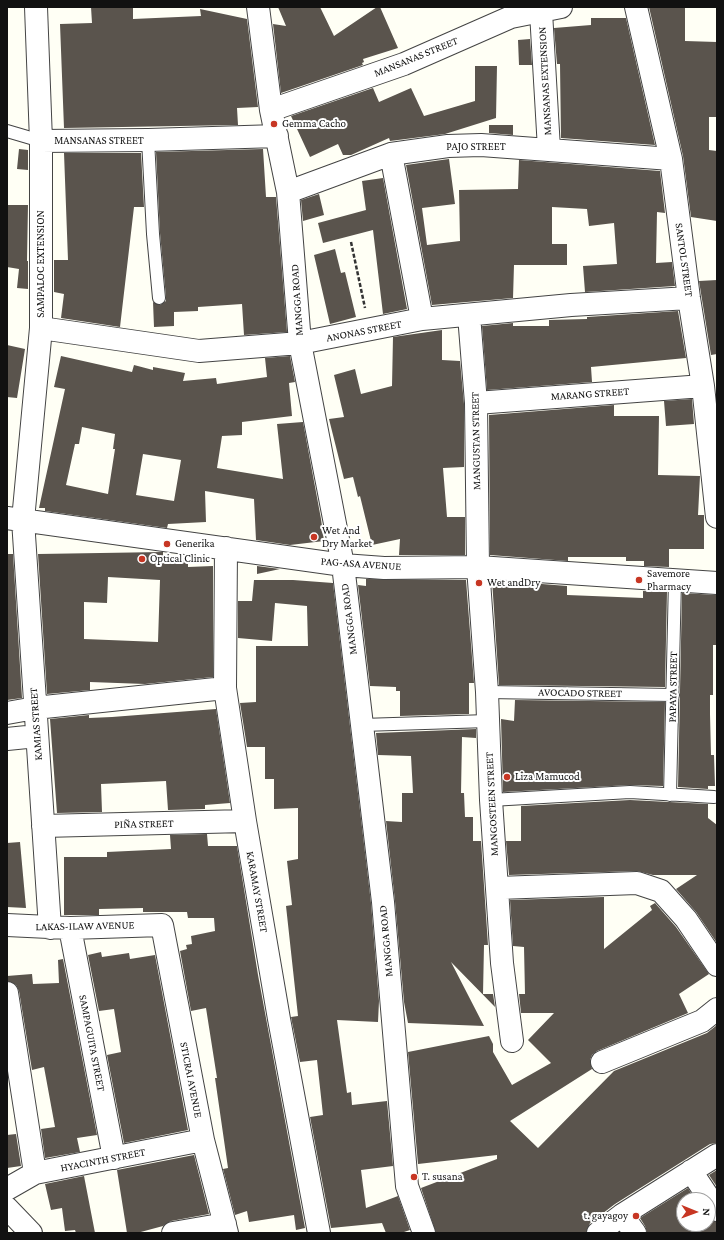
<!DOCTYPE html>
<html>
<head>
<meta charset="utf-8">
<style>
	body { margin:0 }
	#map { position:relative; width:724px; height:1240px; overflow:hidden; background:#fffff5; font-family:"Crimson Pro",serif }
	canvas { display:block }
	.frame { position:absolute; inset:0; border:8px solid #111; pointer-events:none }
	.north { position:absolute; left:676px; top:1192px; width:40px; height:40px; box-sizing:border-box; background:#fff; border:1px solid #a0a0a0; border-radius:50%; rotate:91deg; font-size:11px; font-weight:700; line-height:16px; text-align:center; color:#111 }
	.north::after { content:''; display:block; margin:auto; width:14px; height:18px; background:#c73623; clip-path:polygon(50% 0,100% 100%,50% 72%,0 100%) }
</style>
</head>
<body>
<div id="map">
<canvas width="724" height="1240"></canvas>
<div class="frame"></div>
<div class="north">N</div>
</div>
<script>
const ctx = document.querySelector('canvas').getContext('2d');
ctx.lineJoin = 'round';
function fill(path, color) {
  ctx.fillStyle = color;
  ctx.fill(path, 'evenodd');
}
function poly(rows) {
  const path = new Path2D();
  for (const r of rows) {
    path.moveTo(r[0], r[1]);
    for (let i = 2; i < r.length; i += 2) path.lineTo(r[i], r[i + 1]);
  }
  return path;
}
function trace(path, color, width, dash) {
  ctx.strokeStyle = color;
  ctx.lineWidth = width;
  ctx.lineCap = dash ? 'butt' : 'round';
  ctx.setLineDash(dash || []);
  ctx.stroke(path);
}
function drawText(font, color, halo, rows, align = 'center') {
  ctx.font = font + ' "Crimson Pro",serif';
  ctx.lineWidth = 4;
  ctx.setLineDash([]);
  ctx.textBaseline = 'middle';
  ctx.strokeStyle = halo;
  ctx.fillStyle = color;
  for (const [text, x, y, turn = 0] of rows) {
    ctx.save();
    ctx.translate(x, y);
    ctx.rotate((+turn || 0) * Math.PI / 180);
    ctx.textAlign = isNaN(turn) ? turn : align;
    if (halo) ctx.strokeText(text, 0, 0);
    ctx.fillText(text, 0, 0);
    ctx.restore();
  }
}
const building = poly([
	[91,7,133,7,133,19,201,16,200,9,247,19,258,107,237,108,238,125,64,128,60,24,92,23],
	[278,7,320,7,334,36,377,7,380,7,398,48,363,59,364,62,362,63,363,65,281,93,273,24,286,26],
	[649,7,685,7,685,41,717,42,717,117,709,117,709,150,717,151,717,221,691,217,683,156],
	[591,18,626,18,655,145,561,138,560,64,557,64,554,28,591,25],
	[530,39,532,65,519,65,518,40],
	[475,66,497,66,496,118,445,134,390,141,389,138,351,155,343,155,338,144,310,157,291,116,373,88,379,102,411,88,424,116,475,101],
	[489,125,513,125,513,135,489,133],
	[19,149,28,150,28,170,17,169],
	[263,149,266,197,276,197,287,332,244,335,242,304,198,307,198,311,174,312,174,326,154,327,153,302,160,305,166,301,166,297,160,233,156,152],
	[64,153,141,153,144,207,134,207,120,327,61,318,64,294,54,292,54,260,68,260],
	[449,159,455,204,422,208,427,245,460,241,459,190,518,189,519,160,660,171,665,213,657,212,656,263,672,262,675,286,585,292,583,266,617,264,614,223,589,226,587,209,552,207,552,244,567,244,567,265,514,265,513,298,432,305,406,165],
	[383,178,407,309,383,314,373,230,323,243,318,223,366,210,362,181],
	[319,194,324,215,303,221,301,200],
	[7,205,28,205,27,261,28,261,28,289,17,288,19,269,7,267],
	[335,249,341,273,345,272,356,317,330,324,314,255],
	[717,280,717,354,711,355,699,281],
	[678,311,686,358,591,367,592,382,487,390,482,326,513,323,513,326,549,326,549,320,587,319,587,317],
	[442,330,442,360,460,361,464,404,464,467,443,468,447,517,465,517,465,555,399,555,400,539,372,545,360,496,358,497,353,477,344,479,329,419,344,417,334,375,355,369,361,394,392,386,393,337],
	[7,345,25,349,17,398,7,397],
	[61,356,132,372,134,365,153,370,153,367,185,373,183,381,216,378,217,384,267,377,265,358,290,356,295,382,289,383,292,416,242,422,242,435,222,436,217,468,283,479,277,424,303,422,321,519,324,541,290,545,256,540,254,499,205,491,206,522,168,524,167,528,45,511,45,508,39,508,65,389,54,387],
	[82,427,115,434,113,449,115,449,108,494,66,485,75,444,79,444],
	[143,454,181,460,174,501,136,495],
	[692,399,694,424,666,426,664,401],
	[614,405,614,416,659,416,658,475,700,476,698,515,704,515,704,549,669,549,669,567,644,566,644,561,626,561,626,557,568,557,568,561,490,555,489,415],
	[163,552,163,559,188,560,188,567,213,566,213,677,145,684,90,682,90,690,47,694,38,554],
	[108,577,160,580,158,642,84,639,84,602,107,603],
	[7,554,13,554,22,698,7,700],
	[257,566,280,569,257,574],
	[366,579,466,580,474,683,469,683,469,714,400,716,400,691,396,691,396,687,370,686,358,585,366,586],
	[254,580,293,580,333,583,371,903,379,1001,378,1022,337,1020,347,1093,351,1092,352,1105,387,1101,393,1166,361,1170,366,1208,398,1196,410,1230,401,1233,386,1233,382,1223,331,1228,310,1117,323,1115,317,1060,300,1062,291,1017,298,1016,286,906,292,905,287,861,298,859,298,808,274,809,274,779,265,779,265,747,247,747,240,703,256,702,256,646,308,646,307,606,275,603,272,641,238,638,238,601,252,601],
	[492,580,567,586,567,595,643,598,643,591,667,592,665,687,499,685],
	[682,593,717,595,717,645,713,645,713,695,710,695,710,714,711,755,714,755,715,786,708,786,708,789,678,787],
	[515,700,665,702,663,786,630,785,503,792,501,719,514,721],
	[216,709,230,803,205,805,205,809,168,810,166,781,101,784,102,812,57,813,50,719,89,715,89,718,112,717],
	[476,729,476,738,462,737,461,793,464,793,465,817,473,817,473,841,481,841,488,945,484,945,483,994,493,994,495,1007,451,962,484,1026,408,1023,404,1002,395,901,386,821,402,822,402,793,413,793,411,756,378,755,376,733],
	[630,800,708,804,708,818,717,825,717,943,696,912,676,889,697,875,653,875,637,871,509,875,506,841,521,841,521,806],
	[207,834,208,846,237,846,258,975,305,1228,296,1230,294,1215,249,1222,247,1211,235,1215,223,1169,228,1168,215,1078,217,1078,206,1008,191,1011,180,951,187,949,186,945,192,944,191,936,215,931,214,918,188,918,187,912,143,912,143,908,99,909,99,915,64,915,64,857,107,857,107,852,171,849,170,835],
	[20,842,26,908,7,907,7,843],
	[604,897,604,949,652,910,650,906,655,903,676,927,709,974,679,994,688,1013,597,1051,592,1055,590,1060,592,1069,510,1121,538,1148,614,1071,707,1033,717,1025,717,1143,710,1144,615,1204,590,1223,586,1233,436,1233,421,1188,497,1159,497,1155,418,1164,408,1052,489,1036,493,1044,493,1052,512,1085,551,1063,528,1040,554,1013,521,1013,519,994,525,994,524,947,513,946,510,900],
	[101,952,102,957,129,953,130,959,155,955,188,1130,124,1143,107,1055,121,1052,114,1009,99,1011,88,955],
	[63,959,97,1135,77,1138,80,1152,45,1158,41,1129,55,1127,44,1067,32,1070,19,991,16,985,7,981,7,976,32,974,33,984,59,983,58,960],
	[16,1134,21,1166,7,1168,7,1135],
	[194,1155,209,1214,171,1221,163,1226,137,1233,127,1233,117,1170],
	[717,1170,717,1187,709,1175],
	[84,1176,95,1233,76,1233,75,1230,65,1231,62,1208,51,1210,45,1184],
	[688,1188,695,1200,684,1200,684,1224,708,1224,708,1218,717,1222,717,1233,647,1233,645,1226,640,1218]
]);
const path = poly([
	[351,242,365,308]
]);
const lane = poly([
	[7,131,41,141],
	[148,140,153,234,159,298],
	[487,692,673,695],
	[362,725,488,721],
	[670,795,675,580],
	[491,800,630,792,714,797]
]);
const street = poly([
	[36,7,41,141,41,328,23,520,50,928],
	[258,7,271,110,288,192,300,343,343,565,383,902,407,1186,424,1233],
	[636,7,671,159,689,298,703,386,717,517],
	[541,12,549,149],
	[271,110,404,64,511,17,561,7],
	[41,141,148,140,277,136],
	[391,154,422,319],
	[288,192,391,154,448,146,481,145,671,159],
	[469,315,476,403,478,567,487,692,491,800,502,963,512,1041],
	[41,328,199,351,300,343,422,319,571,305,689,298],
	[476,403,703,386],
	[7,518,343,565,384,568,478,567,717,583],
	[226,548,225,688,245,821,279,1019,319,1233],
	[7,713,35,708,225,688],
	[7,739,37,736],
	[43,826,245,821],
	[498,888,637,883,661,891,686,919,717,965],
	[7,925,70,928,162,925,203,1140,227,1233],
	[70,928,114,1158],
	[7,993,35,1173],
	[602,1062,702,1021,717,1009],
	[691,1171,717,1210],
	[7,1189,35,1173,203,1140],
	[7,1208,31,1233],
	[622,1215,635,1233],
	[173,1233,225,1224],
	[598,1233,622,1215,717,1155]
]);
const markers = [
	[274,124,4,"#c73623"],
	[314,537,4,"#c73623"],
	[167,544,4,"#c73623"],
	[142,559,4,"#c73623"],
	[639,580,4,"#c73623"],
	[479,583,4,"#c73623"],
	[507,777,4,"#c73623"],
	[414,1177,4,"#c73623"],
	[636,1216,4,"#c73623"]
];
const streetNames = [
	["MANSANAS STREET",416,57,-22],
	["MANSANAS EXTENSION",545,81,-93],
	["MANSANAS STREET",99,141],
	["PAJO STREET",476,147],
	["SANTOL STREET",684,260,82],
	["SAMPALOC EXTENSION",41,264,-90],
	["MANGGA ROAD",297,300,-94],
	["ANONAS STREET",364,331,-11],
	["MARANG STREET",590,394,-4],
	["MANGUSTAN STREET",476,441,-91],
	["PAG-ASA AVENUE",361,564,4],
	["MANGGA ROAD",349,619,-97],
	["PAPAYA STREET",673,687,-89],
	["AVOCADO STREET",580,693,1],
	["KAMIAS STREET",36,724,-94],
	["MANGOSTEEN STREET",492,804,-93],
	["PIÑA STREET",144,824,-1],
	["KARAMAY STREET",257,892,80],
	["LAKAS-ILAW AVENUE",85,926,-1],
	["MANGGA ROAD",386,941,-95],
	["SAMPAGUITA STREET",92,1043,79],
	["STICRAI AVENUE",191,1080,79],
	["HYACINTH STREET",103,1160,-11]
];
const poiNames = [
	["Gemma Cacho",282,124],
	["Wet And",322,531],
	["Dry Market",322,544],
	["Generika",175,544],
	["Optical Clinic",150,559],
	["Savemore",647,574],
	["Pharmacy",647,587],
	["Wet andDry",487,583],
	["Liza Mamucod",515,777],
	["T. susana",422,1177],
	["t. gayagoy",628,1216,"right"]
];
fill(building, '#5a544d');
trace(lane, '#444', 14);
trace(street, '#444', 24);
trace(path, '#333', 2.5, [4, 2]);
trace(lane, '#fff', 12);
trace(street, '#fff', 22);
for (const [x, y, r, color] of markers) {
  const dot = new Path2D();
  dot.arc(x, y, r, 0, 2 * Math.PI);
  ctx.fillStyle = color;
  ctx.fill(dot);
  trace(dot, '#fff', 1.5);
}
drawText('11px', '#111', '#fff', streetNames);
drawText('11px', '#111', '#fff', poiNames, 'left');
</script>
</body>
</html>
